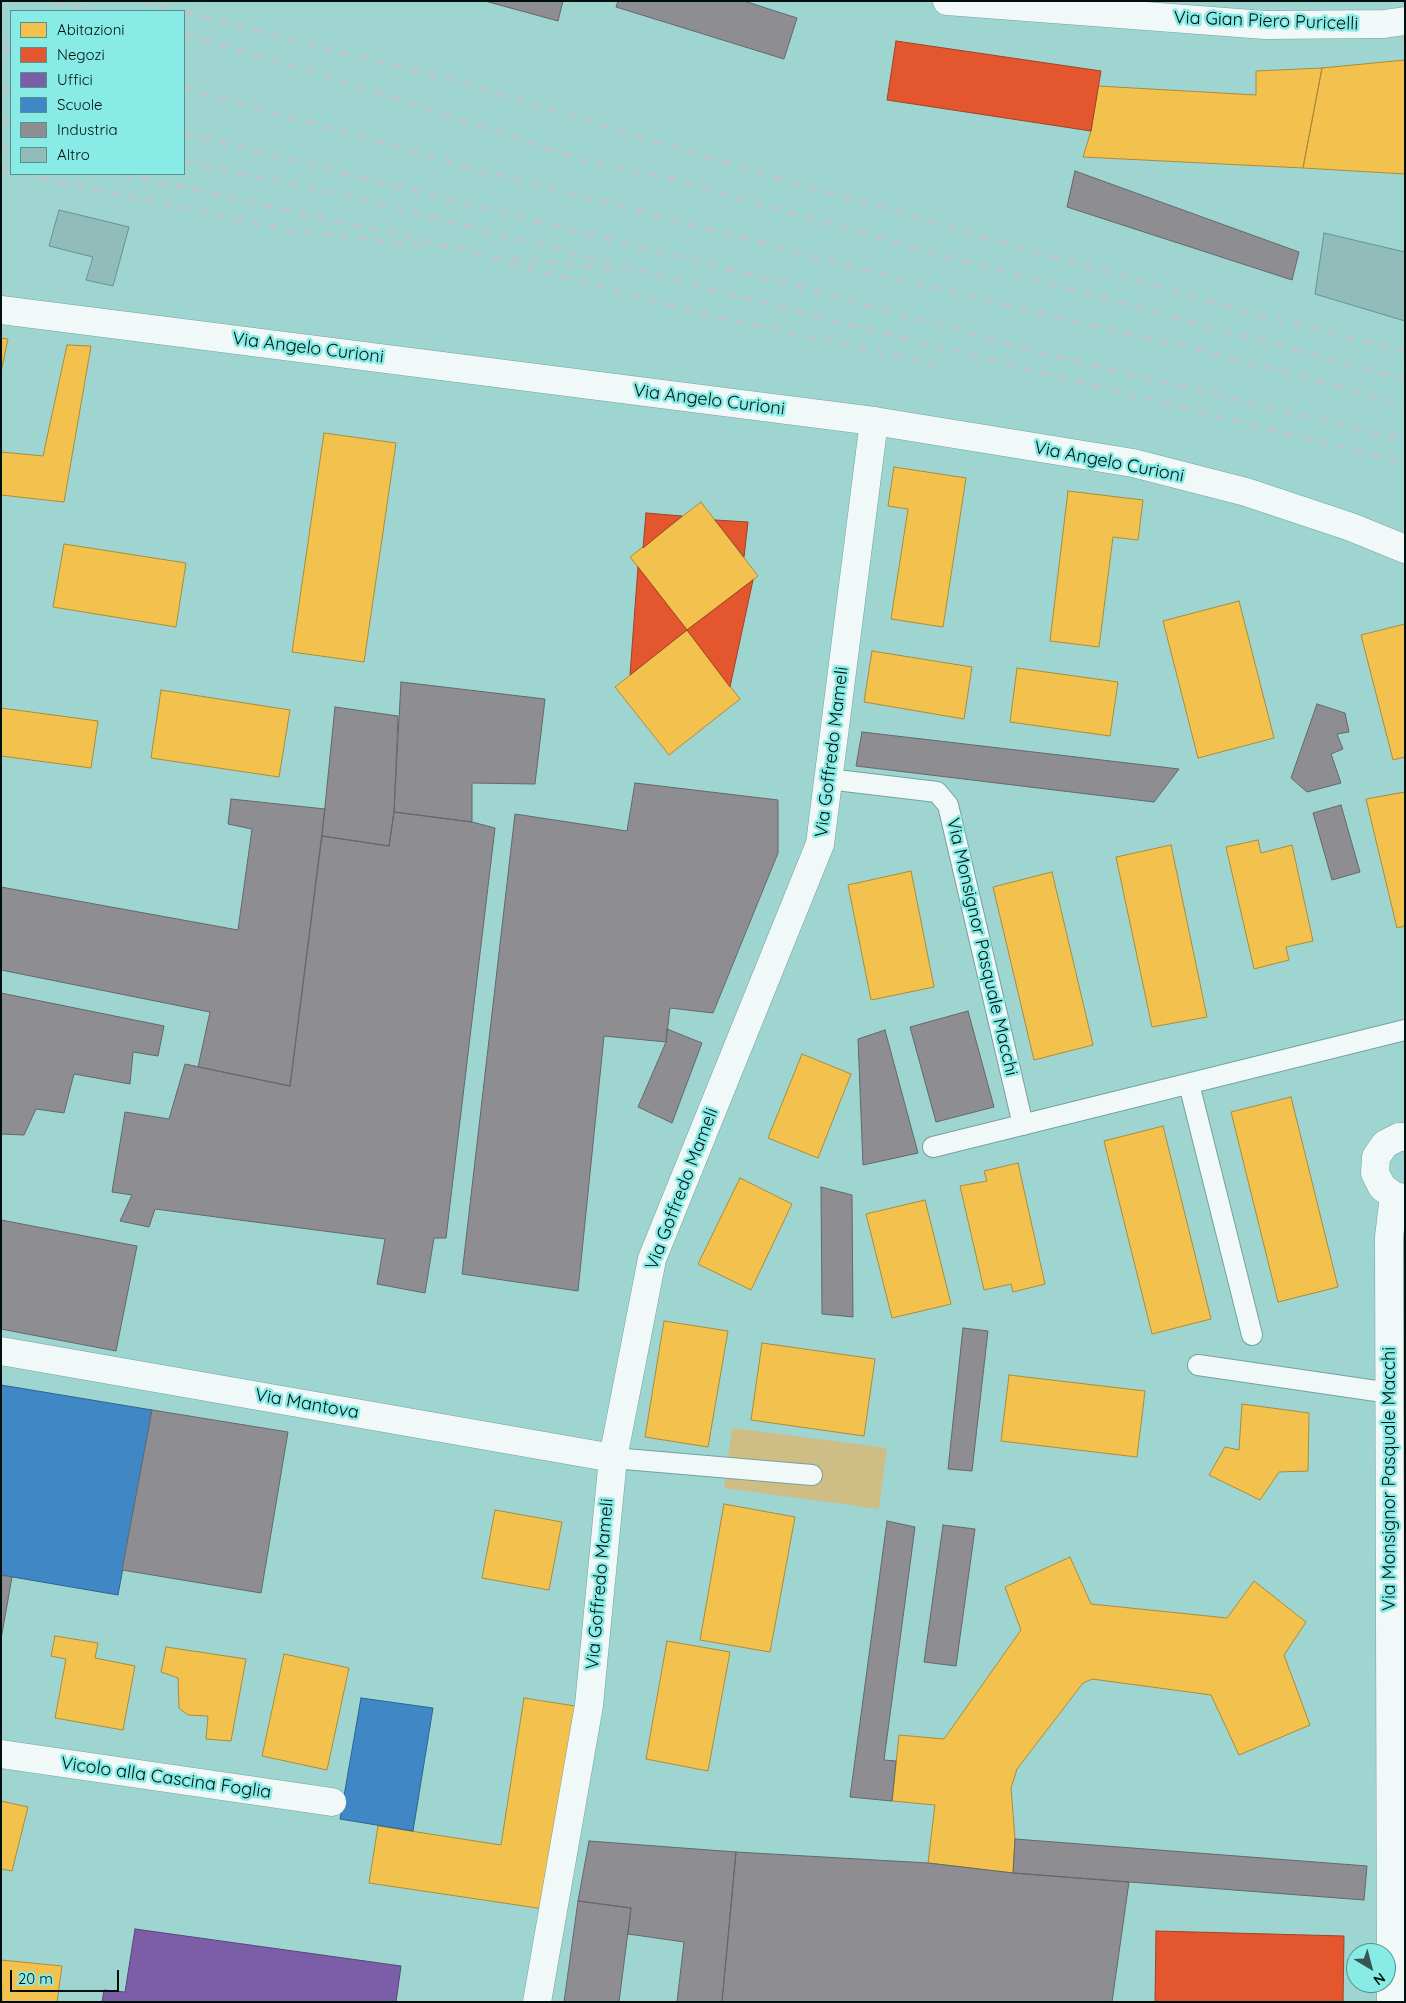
<!DOCTYPE html>
<html>
<head>
<meta charset="utf-8">
<style>
	body { margin:0 }
	#map { position:relative; width:1406px; height:2003px; overflow:hidden; background:#9ed5d1; font-family:Quicksand,sans-serif }
	canvas { display:block }
	.frame { position:absolute; inset:0; border:2px solid #00100f; pointer-events:none }
	.legend { position:absolute; left:10px; top:10px; width:175px; height:165px; box-sizing:border-box; background:#88ebe5; border:1px solid #52938f; margin:0; padding:6px 9px; list-style:none; font-size:15px; color:#00100f }
	.legend li { display:flex; align-items:center; gap:10px; height:25px }
	.legend b { width:25px; border:1px solid #52938f }
	.north { position:absolute; left:1346px; top:1943px; width:50px; height:50px; box-sizing:border-box; background:#88ebe5; border:1px solid #52938f; border-radius:50%; rotate:143deg; font-size:14px; font-weight:700; line-height:20px; text-align:center; color:#00100f }
	.north::after { content:''; display:block; margin:auto; width:18px; height:22px; background:#375553; clip-path:polygon(50% 0,100% 100%,50% 72%,0 100%) }
	.scale { position:absolute; left:10px; top:1970px; width:109px; height:22px; box-sizing:border-box; border:2px solid #00100f; border-top:0; padding-left:6px; font-size:15px; line-height:18px; white-space:nowrap; color:#00100f; -webkit-text-stroke:4px #88ebe5; paint-order:stroke }
</style>
</head>
<body>
<div id="map">
<canvas width="1406" height="2003"></canvas>
<div class="frame"></div>
<ul class="legend">
<li><b style="height:14px;background:#f2c14e"></b>Abitazioni</li>
<li><b style="height:14px;background:#e4572e"></b>Negozi</li>
<li><b style="height:14px;background:#7b5ea7"></b>Uffici</li>
<li><b style="height:14px;background:#3f88c5"></b>Scuole</li>
<li><b style="height:14px;background:#8d8d92"></b>Industria</li>
<li><b style="height:14px;background:#91bcba"></b>Altro</li>
</ul>
<div class="north">N</div>
<div class="scale">20 m</div>
</div>
<script>
const ctx = document.querySelector('canvas').getContext('2d');
ctx.lineJoin = 'round';
function fill(path, color) {
  ctx.fillStyle = color;
  ctx.fill(path, 'evenodd');
}
function poly(rows) {
  const path = new Path2D();
  for (const r of rows) {
    path.moveTo(r[0], r[1]);
    for (let i = 2; i < r.length; i += 2) path.lineTo(r[i], r[i + 1]);
  }
  return path;
}
function trace(path, color, width, dash) {
  ctx.strokeStyle = color;
  ctx.lineWidth = width;
  ctx.lineCap = dash ? 'butt' : 'round';
  ctx.setLineDash(dash || []);
  ctx.stroke(path);
}
function drawText(font, color, halo, rows, align = 'center') {
  ctx.font = font + ' Quicksand,sans-serif';
  ctx.lineWidth = 5;
  ctx.setLineDash([]);
  ctx.textBaseline = 'middle';
  ctx.strokeStyle = halo;
  ctx.fillStyle = color;
  for (const [text, x, y, turn = 0] of rows) {
    ctx.save();
    ctx.translate(x, y);
    ctx.rotate((+turn || 0) * Math.PI / 180);
    ctx.textAlign = isNaN(turn) ? turn : align;
    if (halo) ctx.strokeText(text, 0, 0);
    ctx.fillText(text, 0, 0);
    ctx.restore();
  }
}
const green = poly([
	[732,1428,887,1448,879,1509,724,1488]
]);
const homes = poly([
	[1405,60,1405,174,1303,168,1322,68,1405,60],
	[1322,68,1303,168,1083,157,1091,131,1098,86,1256,95,1256,71,1322,68],
	[1,338,8,339,1,372,1,338],
	[67,345,91,346,64,502,1,495,1,452,43,456,67,345],
	[324,433,396,443,364,662,292,652,324,433],
	[894,467,966,478,943,627,891,619,908,509,888,506,894,467],
	[1068,491,1143,500,1138,540,1113,537,1099,647,1050,641,1068,491],
	[701,502,758,576,687,630,630,557,701,502],
	[64,544,186,563,176,627,53,607,64,544],
	[1239,601,1274,738,1198,758,1163,621,1239,601],
	[1405,624,1405,757,1393,760,1361,635,1405,624],
	[687,630,740,699,669,755,615,687,687,630],
	[872,651,972,667,964,719,864,702,872,651],
	[1017,668,1118,682,1110,736,1010,722,1017,668],
	[161,690,290,710,279,777,151,758,161,690],
	[1,708,98,721,91,768,1,756,1,708],
	[1405,792,1405,926,1397,928,1366,799,1405,792],
	[1258,840,1261,853,1292,845,1313,941,1286,947,1289,960,1254,969,1226,847,1258,840],
	[1171,845,1207,1017,1152,1027,1116,857,1171,845],
	[911,871,934,987,871,1000,848,885,911,871],
	[1052,872,1093,1045,1034,1060,993,887,1052,872],
	[802,1054,851,1074,818,1158,768,1138,802,1054],
	[1291,1097,1338,1287,1278,1302,1231,1112,1291,1097],
	[1163,1126,1211,1319,1152,1334,1104,1141,1163,1126],
	[1018,1163,1045,1284,1013,1292,1011,1284,984,1290,960,1186,987,1181,984,1171,1018,1163],
	[740,1178,792,1204,751,1290,698,1264,740,1178],
	[925,1200,951,1304,892,1318,866,1214,925,1200],
	[664,1321,728,1331,708,1447,645,1437,664,1321],
	[762,1343,875,1359,864,1436,751,1420,762,1343],
	[1009,1375,1145,1391,1137,1457,1001,1441,1009,1375],
	[1242,1404,1309,1413,1308,1471,1279,1472,1260,1500,1209,1475,1225,1447,1239,1450,1242,1404],
	[724,1504,795,1517,770,1652,700,1640,724,1504],
	[495,1510,562,1522,549,1590,482,1578,495,1510],
	[1070,1557,1091,1604,1227,1618,1254,1581,1306,1622,1284,1655,1310,1725,1239,1755,1211,1695,1092,1679,1083,1683,1017,1769,1011,1788,1015,1839,1013,1873,928,1863,935,1805,892,1801,899,1735,944,1739,1021,1630,1005,1587,1070,1557],
	[55,1636,98,1643,95,1658,135,1666,123,1730,55,1718,66,1659,51,1656,55,1636],
	[667,1641,730,1652,708,1771,646,1759,667,1641],
	[166,1647,246,1659,231,1741,206,1739,208,1716,188,1715,179,1708,178,1678,161,1672,166,1647],
	[284,1654,349,1668,327,1770,262,1756,284,1654],
	[524,1698,575,1706,544,1909,369,1883,378,1826,501,1845,524,1698],
	[1,1801,28,1807,12,1871,1,1869,1,1801],
	[1,1960,62,1966,57,2002,2,2002,1,1960]
]);
const shops = poly([
	[896,41,1101,71,1091,131,887,100,896,41],
	[646,513,682,516,643,548,646,513],
	[715,520,748,522,744,557,715,520],
	[638,567,687,630,630,675,638,567],
	[753,580,730,687,687,630,753,580],
	[1156,1931,1344,1936,1343,2002,1155,2002,1156,1931]
]);
const offices = poly([
	[135,1929,401,1966,396,2002,102,2002,104,1990,125,1992,135,1929]
]);
const schools = poly([
	[1,1385,152,1410,118,1595,1,1575,1,1385],
	[361,1698,433,1708,413,1831,340,1819,361,1698]
]);
const industry = poly([
	[485,1,563,1,558,21,485,1],
	[618,1,744,1,797,18,784,59,616,7,618,1],
	[1075,171,1299,252,1292,280,1067,207,1075,171],
	[401,682,545,699,535,784,472,783,472,822,394,812,401,682],
	[1317,704,1345,713,1349,732,1337,734,1343,749,1331,754,1341,783,1307,792,1291,778,1317,704],
	[335,707,398,716,394,812,389,846,322,836,335,707],
	[862,732,1179,769,1154,802,856,766,862,732],
	[635,783,778,800,778,853,713,1013,670,1008,666,1042,604,1036,578,1291,462,1274,515,814,627,831,635,783],
	[231,799,325,809,290,1086,198,1067,210,1012,1,970,1,887,238,930,252,829,228,824,231,799],
	[1341,805,1360,872,1332,880,1313,813,1341,805],
	[394,812,472,822,495,828,446,1238,434,1238,425,1293,377,1284,385,1239,155,1209,149,1227,120,1221,132,1195,112,1192,125,1112,169,1119,185,1064,290,1086,322,836,389,846,394,812],
	[1,993,164,1026,158,1056,133,1052,130,1084,74,1074,64,1113,36,1109,24,1135,1,1134,1,993],
	[968,1011,994,1107,936,1122,910,1027,968,1011],
	[667,1029,702,1043,672,1123,638,1107,666,1042,667,1029],
	[885,1030,918,1153,863,1165,858,1039,885,1030],
	[821,1187,852,1195,853,1317,822,1314,821,1187],
	[1,1220,137,1246,116,1351,1,1329,1,1220],
	[963,1328,988,1331,972,1471,948,1469,963,1328],
	[152,1410,288,1432,261,1593,122,1570,152,1410],
	[887,1521,915,1527,884,1760,896,1761,892,1801,850,1797,887,1521],
	[943,1525,975,1529,956,1666,924,1662,943,1525],
	[1,1575,12,1577,1,1639,1,1575],
	[1015,1839,1367,1866,1364,1900,1013,1873,1015,1839],
	[589,1841,736,1852,722,2002,677,2002,684,1942,628,1934,631,1908,578,1901,589,1841],
	[736,1852,928,1863,1013,1873,1129,1882,1112,2002,722,2002,736,1852],
	[578,1901,631,1908,619,2002,564,2002,578,1901]
]);
const building = poly([
	[59,210,129,227,113,286,86,280,93,257,49,246,59,210],
	[1324,233,1405,252,1405,321,1315,294,1324,233]
]);
const service = poly([
	[828,779,937,792,948,805,1023,1125],
	[1189,1084,1252,1335],
	[933,1147,1405,1030],
	[1198,1365,1390,1393],
	[613,1458,812,1475]
]);
const minor = poly([
	[947,1,1265,25,1384,24,1405,21],
	[1,310,874,421,1133,463,1246,492,1351,527,1405,549],
	[1405,1137,1399,1137,1385,1144,1376,1157,1375,1173,1382,1187,1394,1196,1405,1198],
	[1,1351,613,1458],
	[1,1754,332,1802],
	[537,2002,589,1705,613,1458,652,1259,820,844,874,421],
	[1391,2002,1389,1237,1394,1196]
]);
const rail = poly([
	[56,1,93,11],
	[142,1,180,11],
	[184,12,451,80,795,183,1244,311,1405,351],
	[184,36,296,66,585,161,677,180,886,240,1405,379],
	[1,47,11,50],
	[184,88,488,172,971,297,1221,355,1405,404],
	[1,89,11,91],
	[1,121,11,123],
	[184,133,812,290,1038,352,1405,440],
	[1,147,11,149],
	[184,161,375,202,815,316,1405,463],
	[1,169,11,172],
	[22,174,289,230,423,246],
	[123,174,432,242,688,310,937,365],
	[512,258,621,271]
]);
const streetNames = [
	["Via Gian Piero Puricelli",1266,21,2],
	["Via Angelo Curioni",308,348,7],
	["Via Angelo Curioni",709,400,7],
	["Via Angelo Curioni",1109,462,11],
	["Via Goffredo Mameli",832,752,-83],
	["Via Monsignor Pasquale Macchi",982,947,77],
	["Via Goffredo Mameli",682,1189,-69],
	["Via Mantova",307,1404,10],
	["Via Monsignor Pasquale Macchi",1390,1479,-90],
	["Via Goffredo Mameli",600,1584,-85],
	["Vicolo alla Cascina Foglia",166,1778,8]
];
fill(green, '#cebd85');
fill(homes, '#f2c14e');
trace(homes, '#a98c3b', 1);
fill(shops, '#e4572e');
trace(shops, '#a04225', 1);
fill(offices, '#7b5ea7');
trace(offices, '#564779', 1);
fill(schools, '#3f88c5');
trace(schools, '#2c648e', 1);
fill(industry, '#8d8d92');
trace(industry, '#63686b', 1);
fill(building, '#91bcba');
trace(building, '#649491', 1);
trace(service, '#74a29f', 22);
trace(minor, '#74a29f', 29);
trace(service, '#f0f9f8', 20);
trace(minor, '#f0f9f8', 28);
trace(rail, '#b8c7c7', 4, [9, 9]);
drawText('18px', '#00100f', '#88ebe5', streetNames);
</script>
</body>
</html>
